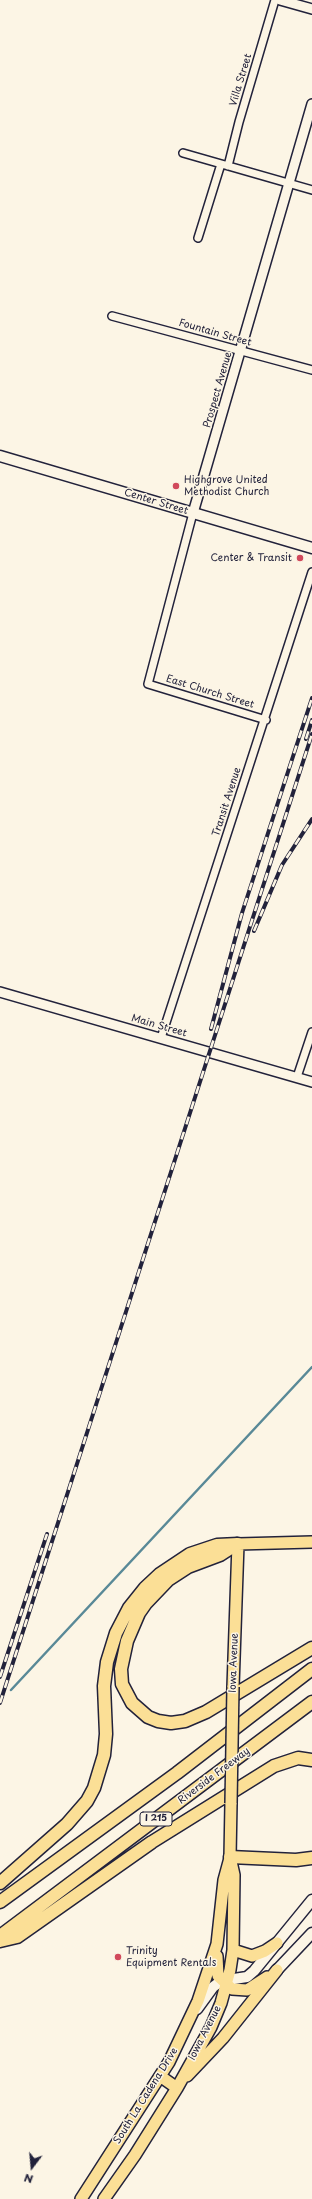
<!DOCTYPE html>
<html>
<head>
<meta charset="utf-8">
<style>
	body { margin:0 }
	#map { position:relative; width:312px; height:2199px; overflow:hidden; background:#fcf5e5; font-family:"Playpen Sans",sans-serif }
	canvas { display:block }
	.north { position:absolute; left:12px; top:2147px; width:40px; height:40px; -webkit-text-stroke:3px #fcf5e5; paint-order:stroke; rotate:196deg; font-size:11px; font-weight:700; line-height:16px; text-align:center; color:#22223b }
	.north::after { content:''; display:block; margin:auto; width:14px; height:18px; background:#22223b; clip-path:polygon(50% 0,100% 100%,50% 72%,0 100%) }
</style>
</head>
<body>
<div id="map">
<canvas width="312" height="2199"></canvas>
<div class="north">N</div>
</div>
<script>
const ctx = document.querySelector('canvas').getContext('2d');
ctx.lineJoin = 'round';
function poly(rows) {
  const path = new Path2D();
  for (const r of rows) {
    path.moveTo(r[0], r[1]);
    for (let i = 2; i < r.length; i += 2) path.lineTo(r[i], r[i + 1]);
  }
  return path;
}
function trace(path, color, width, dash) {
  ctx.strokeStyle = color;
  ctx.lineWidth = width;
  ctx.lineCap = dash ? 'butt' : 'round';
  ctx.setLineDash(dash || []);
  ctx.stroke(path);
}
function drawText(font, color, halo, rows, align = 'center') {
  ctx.font = font + ' "Playpen Sans",sans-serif';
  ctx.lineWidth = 3;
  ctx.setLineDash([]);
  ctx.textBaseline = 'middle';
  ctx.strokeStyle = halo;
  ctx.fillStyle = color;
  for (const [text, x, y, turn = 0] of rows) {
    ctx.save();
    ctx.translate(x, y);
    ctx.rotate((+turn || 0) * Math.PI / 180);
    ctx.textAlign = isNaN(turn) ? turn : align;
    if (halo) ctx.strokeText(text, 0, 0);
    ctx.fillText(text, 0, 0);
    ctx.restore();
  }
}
const stream = poly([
	[11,1690,312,1367]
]);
const minor = poly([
	[183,153,312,190],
	[228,166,239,122,275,0],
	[198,238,221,164],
	[112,316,312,370],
	[193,513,148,684,266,720],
	[161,1038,312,572],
	[297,1077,312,1032]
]);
const tertiary = poly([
	[280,0,312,9],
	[193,513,312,104],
	[0,992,312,1082]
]);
const secondary = poly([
	[0,456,312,548],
	[277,1970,312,1933],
	[197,2009,213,1987,221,1981,247,1977,254,1971,312,1900]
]);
const primary = poly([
	[233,1687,238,1544,312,1542],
	[233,1950,252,1956,265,1951,277,1943],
	[217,1956,218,1976,232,1989,247,1990,267,1977],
	[160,2076,177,2088],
	[187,2076,223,2038,277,1970],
	[81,2199,169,2062,198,2001,217,1944,224,1880,230,1858],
	[104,2199,135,2155,177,2088,211,2027,221,2003,230,1970,233,1950,234,1875,230,1857,231,1803]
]);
const motorway = poly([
	[237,1544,220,1555,188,1567,168,1580,146,1603,139,1613,127,1641,121,1669,122,1684,132,1703,148,1717,158,1721,171,1723,185,1721,206,1712,312,1648],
	[230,1857,296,1860,312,1858],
	[0,1883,67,1824,87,1801,94,1788,104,1755,106,1734,104,1686,107,1662,116,1633,129,1608,145,1588,160,1574,190,1554,217,1545,238,1544],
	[0,1902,177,1773,312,1669],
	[0,1936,312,1702],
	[0,1941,17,1937,152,1842,274,1766,298,1758,312,1760]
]);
const rail = poly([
	[306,739,312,720],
	[254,931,282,865,312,819],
	[211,1029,242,913,312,698],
	[0,1677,47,1534],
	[0,1703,312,734]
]);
const primaryBridge = poly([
	[231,1803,233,1687]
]);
const markers = [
	[176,486,4,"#d1495b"],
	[300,558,4,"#d1495b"],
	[118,1957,4,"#d1495b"]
];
const shields = [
	[156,1819,32]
];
const shieldNames = [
	["I 215",156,1819]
];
const streetNames = [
	["Villa Street",241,80,-73],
	["Fountain Street",215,333,16],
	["Prospect Avenue",218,390,-74],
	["Center Street",156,502,17],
	["East Church Street",210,692,17],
	["Transit Avenue",227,802,-72],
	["Main Street",159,1026,16],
	["Iowa Avenue",234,1663,-88],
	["Riverside Freeway",214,1776,-37],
	["Iowa Avenue",205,2033,-63],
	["South La Cadena Drive",146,2096,-58]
];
const poiNames = [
	["Highgrove United",184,480],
	["Methodist Church",184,492],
	["Center & Transit",292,558,"right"],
	["Trinity",126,1951],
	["Equipment Rentals",126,1963]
];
trace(stream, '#598997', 2.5);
trace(minor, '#22223b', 10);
trace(tertiary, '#22223b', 12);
trace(secondary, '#22223b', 13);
trace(primary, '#22223b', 14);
trace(motorway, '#22223b', 15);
trace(minor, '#fcf5e5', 7);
trace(tertiary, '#fcf5e5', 9);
trace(secondary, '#fcf5e5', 10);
trace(primary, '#fbdf96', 11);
trace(motorway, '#fbdf96', 12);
trace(rail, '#22223b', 4);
trace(rail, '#fcf5e5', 2.5, [8]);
trace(primaryBridge, '#22223b', 14, []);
trace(primaryBridge, '#fbdf96', 11);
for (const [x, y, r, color] of markers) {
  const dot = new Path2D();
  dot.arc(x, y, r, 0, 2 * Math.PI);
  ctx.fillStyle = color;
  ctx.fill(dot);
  trace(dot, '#fcf5e5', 1.5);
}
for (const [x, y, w] of shields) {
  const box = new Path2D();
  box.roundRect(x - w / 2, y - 7, w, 14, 3);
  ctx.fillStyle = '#fcf5e5';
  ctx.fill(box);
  trace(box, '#22223b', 1);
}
drawText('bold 9px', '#22223b', null, shieldNames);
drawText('10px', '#22223b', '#fcf5e5', streetNames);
drawText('10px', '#22223b', '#fcf5e5', poiNames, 'left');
</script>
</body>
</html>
